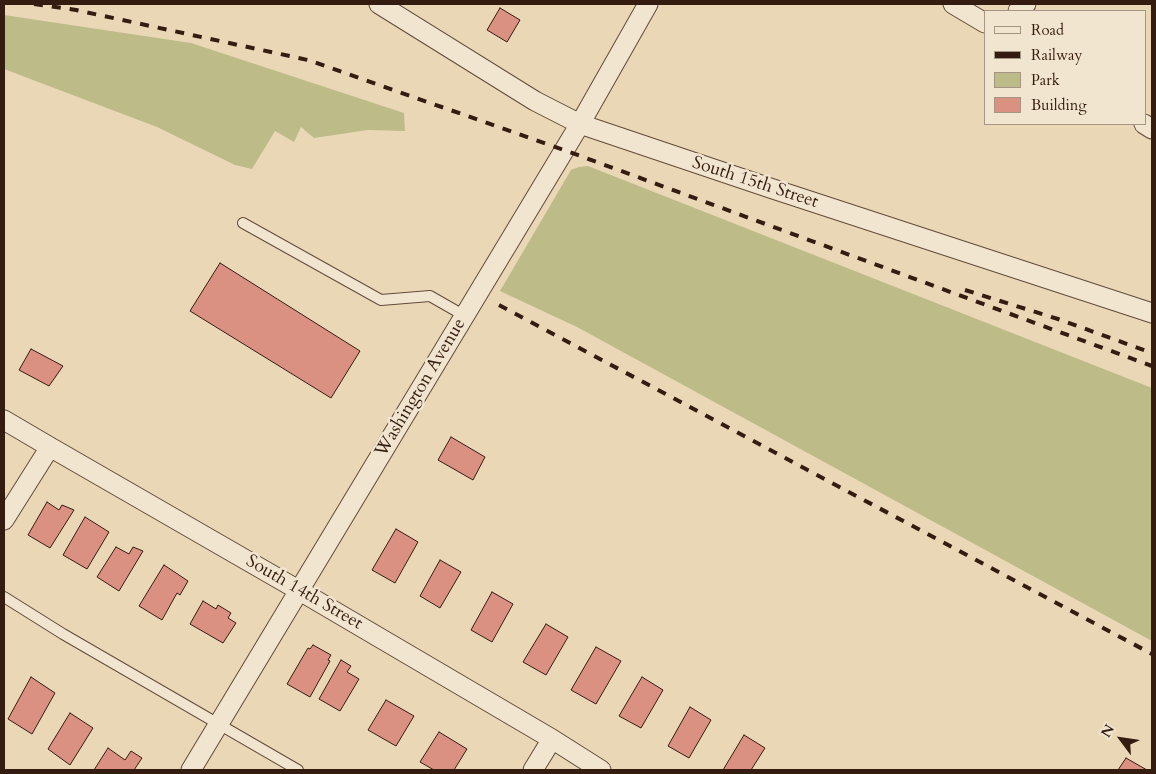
<!DOCTYPE html>
<html>
<head>
<meta charset="utf-8">
<style>
	body { margin:0 }
	#map { position:relative; width:1156px; height:774px; overflow:hidden; background:#ead7b6; font-family:Cardo,serif }
	canvas { display:block }
	.frame { position:absolute; inset:0; border:5px solid #351c10; pointer-events:none }
	.legend { position:absolute; left:984px; top:10px; width:162px; height:115px; box-sizing:border-box; background:#f1e5d0; border:1px solid #a69583; margin:0; padding:6px 9px; list-style:none; font-size:15px; color:#351c10 }
	.legend li { display:flex; align-items:center; gap:10px; height:25px }
	.legend b { width:25px; border:1px solid #a69583 }
	.north { position:absolute; left:1096px; top:714px; width:50px; height:50px; -webkit-text-stroke:4px #f1e5d0; paint-order:stroke; rotate:301deg; font-size:14px; font-weight:700; line-height:20px; text-align:center; color:#351c10 }
	.north::after { content:''; display:block; margin:auto; width:18px; height:22px; background:#351c10; clip-path:polygon(50% 0,100% 100%,50% 72%,0 100%) }
</style>
</head>
<body>
<div id="map">
<canvas width="1156" height="774"></canvas>
<div class="frame"></div>
<ul class="legend">
<li><b style="height:6px;background:#f1e5d0"></b>Road</li>
<li><b style="height:6px;background:#351c10"></b>Railway</li>
<li><b style="height:14px;background:#bdbc89"></b>Park</li>
<li><b style="height:14px;background:#db9182"></b>Building</li>
</ul>
<div class="north">N</div>
</div>
<script>
const ctx = document.querySelector('canvas').getContext('2d');
ctx.lineJoin = 'round';
function fill(path, color) {
  ctx.fillStyle = color;
  ctx.fill(path, 'evenodd');
}
function poly(rows) {
  const path = new Path2D();
  for (const r of rows) {
    path.moveTo(r[0], r[1]);
    for (let i = 2; i < r.length; i += 2) path.lineTo(r[i], r[i + 1]);
  }
  return path;
}
function trace(path, color, width, dash) {
  ctx.strokeStyle = color;
  ctx.lineWidth = width;
  ctx.lineCap = dash ? 'butt' : 'round';
  ctx.setLineDash(dash || []);
  ctx.stroke(path);
}
function drawText(font, color, halo, rows, align = 'center') {
  ctx.font = font + ' Cardo,serif';
  ctx.lineWidth = 5;
  ctx.setLineDash([]);
  ctx.textBaseline = 'middle';
  ctx.strokeStyle = halo;
  ctx.fillStyle = color;
  for (const [text, x, y, turn = 0] of rows) {
    ctx.save();
    ctx.translate(x, y);
    ctx.rotate((+turn || 0) * Math.PI / 180);
    ctx.textAlign = isNaN(turn) ? turn : align;
    if (halo) ctx.strokeText(text, 0, 0);
    ctx.fillText(text, 0, 0);
    ctx.restore();
  }
}
const green = poly([
	[4,15,191,43,404,113,405,131,368,130,314,138,301,127,294,142,275,131,252,169,235,165,157,127,4,69],
	[588,166,1152,388,1152,641,577,327,500,291,571,170,579,167]
]);
const building = poly([
	[500,8,520,20,507,42,487,30,500,8],
	[220,263,360,351,331,398,190,311,220,263],
	[31,349,63,366,49,386,19,370,31,349],
	[451,437,485,457,473,480,438,460,451,437],
	[47,502,59,510,62,505,74,510,50,548,28,535,47,502],
	[85,517,109,532,87,569,63,555,85,517],
	[396,529,418,542,395,583,372,570,396,529],
	[116,547,129,554,133,547,143,551,119,591,97,577,116,547],
	[440,560,461,572,440,608,420,596,440,560],
	[164,565,188,581,180,595,177,593,162,620,139,606,164,565],
	[492,592,513,604,492,642,471,630,492,592],
	[203,601,216,609,218,605,231,613,228,618,236,623,223,643,190,624,203,601],
	[546,624,568,637,546,675,523,662,546,624],
	[313,645,331,655,328,660,330,661,310,697,287,684,308,648,310,649,313,645],
	[596,647,621,661,596,704,571,690,596,647],
	[341,660,351,666,347,672,359,679,340,711,319,699,341,660],
	[31,677,55,693,32,734,8,719,31,677],
	[642,677,663,690,641,728,619,716,642,677],
	[386,700,414,716,396,746,368,730,386,700],
	[690,707,711,720,689,758,668,746,690,707],
	[70,713,93,728,70,765,48,749,70,713],
	[439,732,467,749,454,770,434,770,420,762,439,732],
	[744,735,765,748,751,770,723,770,744,735],
	[108,748,125,760,131,751,142,758,134,770,94,770,108,748],
	[1126,758,1147,770,1118,770,1126,758]
]);
const service = poly([
	[243,223,381,300,430,296,465,316],
	[4,597,63,634,298,770]
]);
const minor = poly([
	[379,4,535,101,580,124,770,188,1152,313],
	[953,4,985,23],
	[1018,11,1026,4],
	[1144,124,1152,129],
	[4,420,50,447,300,591,552,739,601,770],
	[4,520,50,447],
	[191,770,580,124,648,4],
	[533,770,552,739]
]);
const rail = poly([
	[34,4,76,10,308,60,564,150,1152,366],
	[965,290,1058,319,1152,353],
	[499,305,1152,654]
]);
const streetNames = [
	["South 15th Street",755,183,18],
	["Washington Avenue",421,388,-59],
	["South 14th Street",304,593,30]
];
fill(green, '#bdbc89');
fill(building, '#db9182');
trace(building, '#351c10', 1);
trace(service, '#624b3a', 12);
trace(minor, '#624b3a', 21);
trace(service, '#f1e5d0', 10);
trace(minor, '#f1e5d0', 19);
trace(rail, '#351c10', 4, [9, 9]);
drawText('18px', '#351c10', '#f1e5d0', streetNames);
</script>
</body>
</html>
